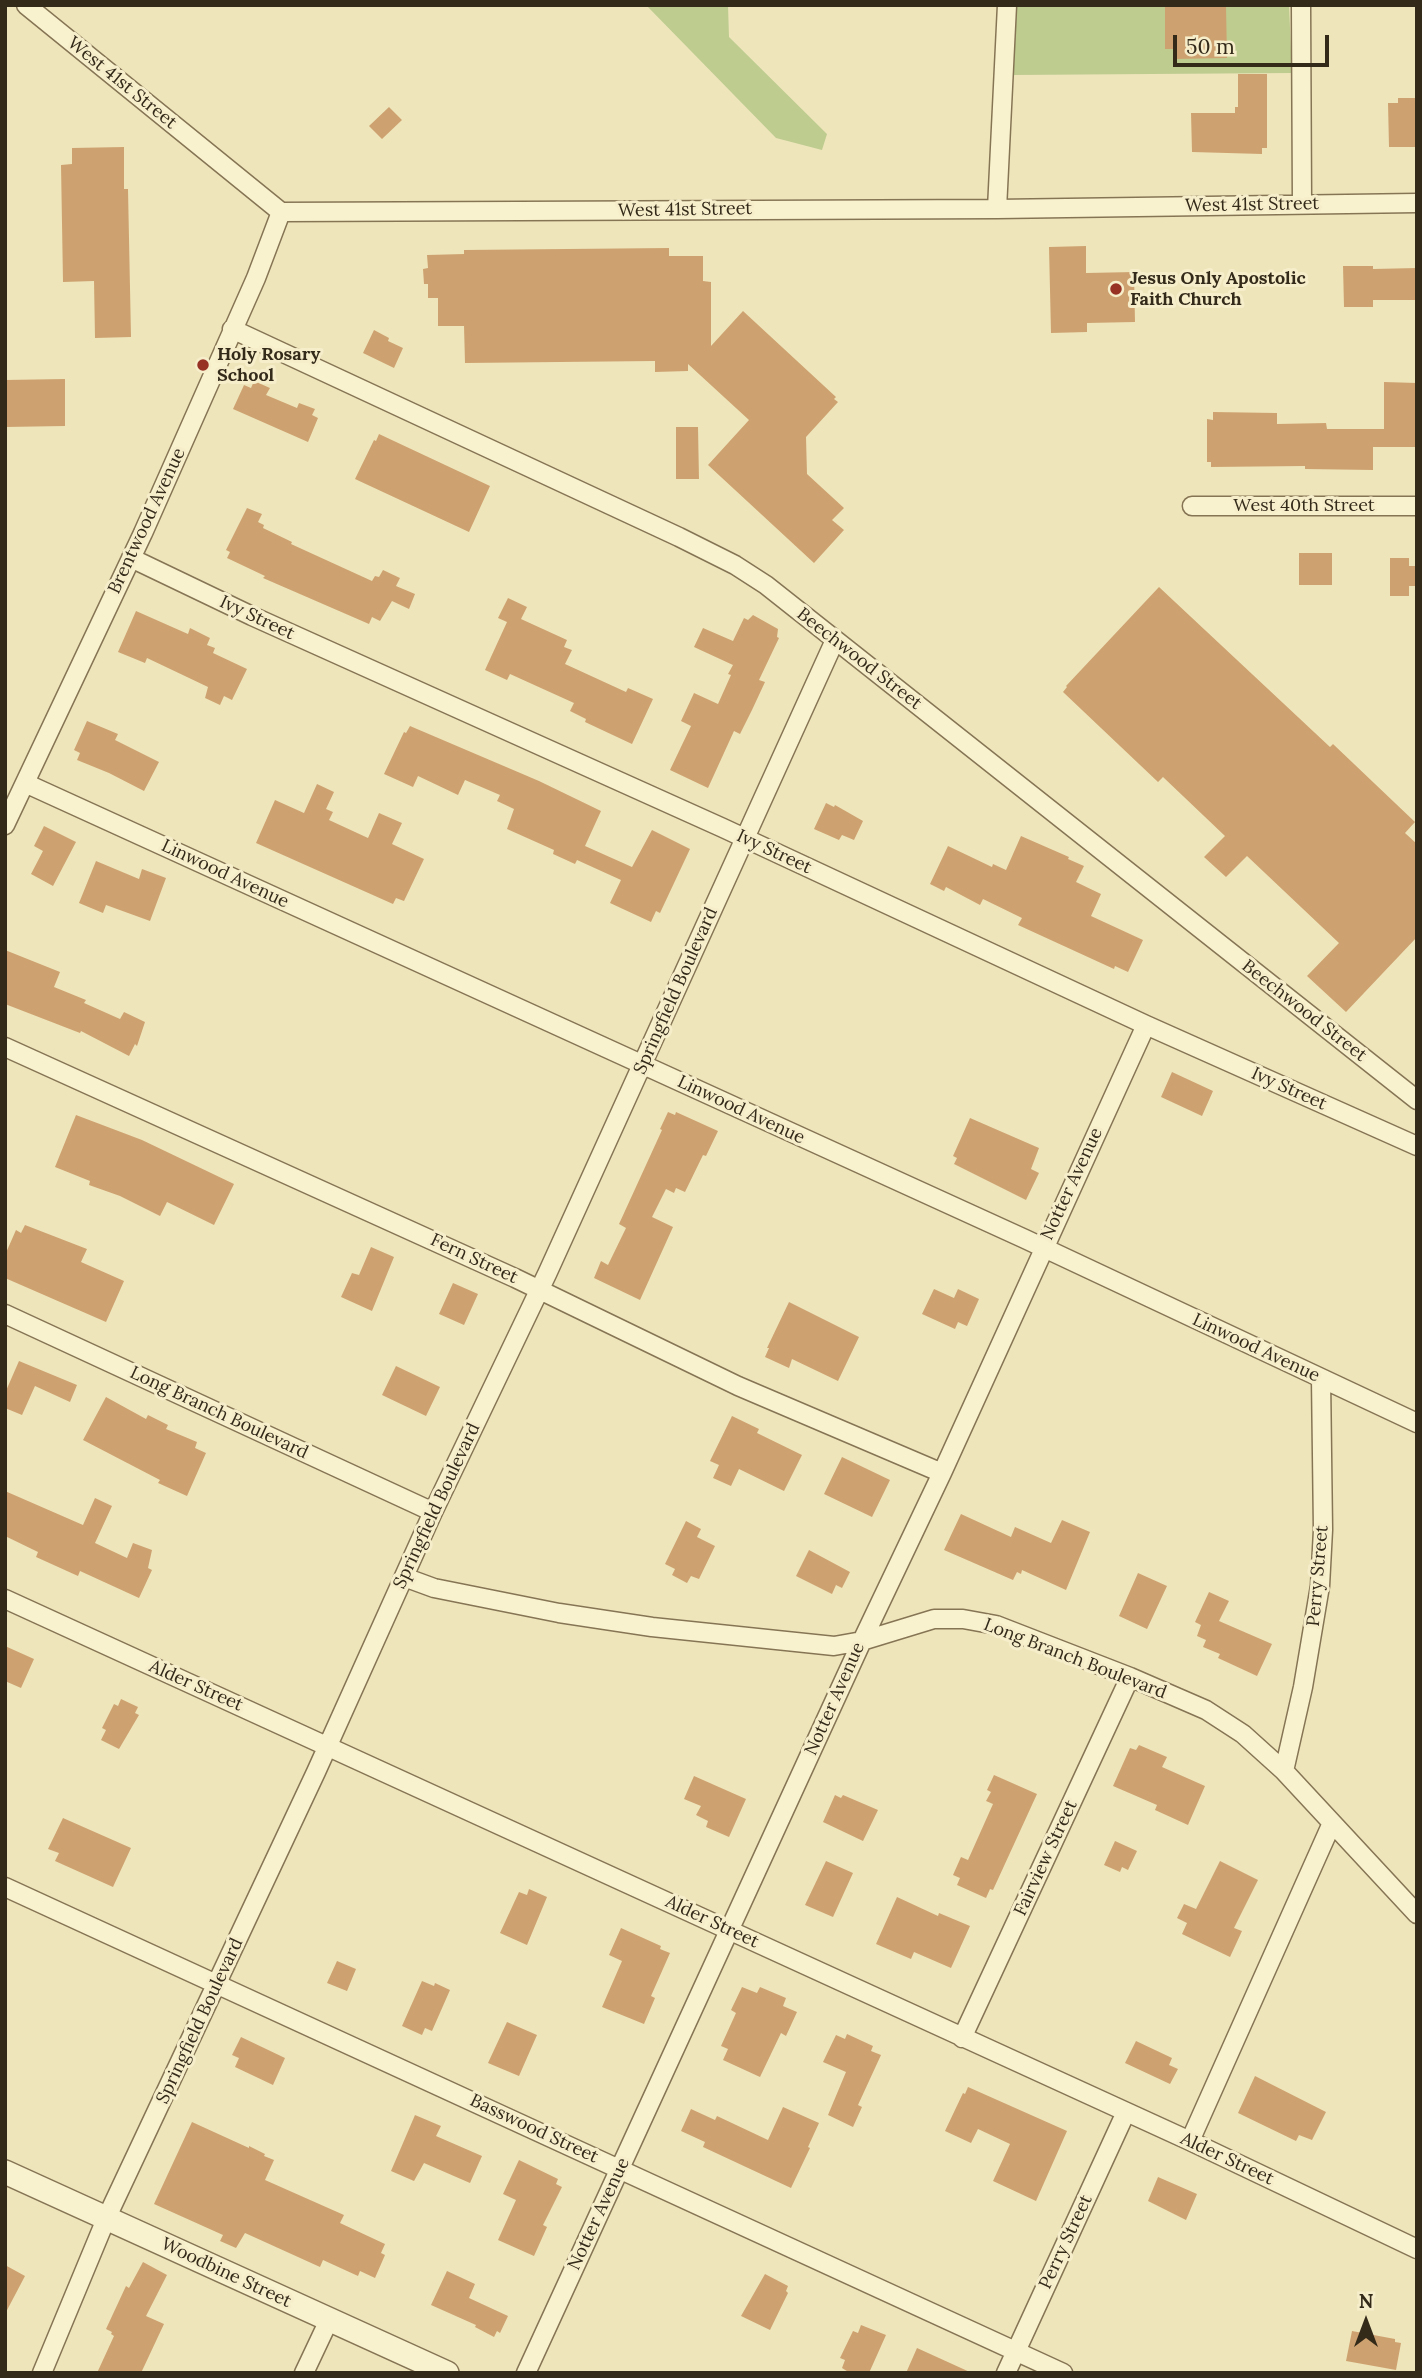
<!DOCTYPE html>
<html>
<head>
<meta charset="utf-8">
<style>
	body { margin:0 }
	#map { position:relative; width:1422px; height:2378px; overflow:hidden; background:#eee5bb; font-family:Lora,serif }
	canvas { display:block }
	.frame { position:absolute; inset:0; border:7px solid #342a1a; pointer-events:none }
	.north { position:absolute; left:1331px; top:2287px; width:70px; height:70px; -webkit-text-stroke:5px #f6eecb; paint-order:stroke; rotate:0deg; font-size:19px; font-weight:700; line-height:28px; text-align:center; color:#342a1a }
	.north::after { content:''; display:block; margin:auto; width:24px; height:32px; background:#342a1a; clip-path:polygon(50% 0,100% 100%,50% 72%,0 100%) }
	.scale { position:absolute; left:1173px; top:35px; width:156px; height:32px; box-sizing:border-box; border:4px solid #342a1a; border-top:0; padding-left:9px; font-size:21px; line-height:24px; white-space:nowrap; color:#342a1a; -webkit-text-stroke:5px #f6eecb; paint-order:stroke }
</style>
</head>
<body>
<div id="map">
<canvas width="1422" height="2378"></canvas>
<div class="frame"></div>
<div class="north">N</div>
<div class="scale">50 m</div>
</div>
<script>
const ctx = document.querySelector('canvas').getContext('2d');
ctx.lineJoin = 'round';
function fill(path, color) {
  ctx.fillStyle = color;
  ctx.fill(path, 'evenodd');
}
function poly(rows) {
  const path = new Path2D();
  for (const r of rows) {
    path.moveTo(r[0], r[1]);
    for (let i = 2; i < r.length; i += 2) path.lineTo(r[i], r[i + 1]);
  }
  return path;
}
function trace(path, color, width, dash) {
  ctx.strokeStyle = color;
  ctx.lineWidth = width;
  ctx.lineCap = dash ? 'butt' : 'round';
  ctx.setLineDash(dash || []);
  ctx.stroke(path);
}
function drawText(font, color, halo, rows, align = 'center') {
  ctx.font = font + ' Lora,serif';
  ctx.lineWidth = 6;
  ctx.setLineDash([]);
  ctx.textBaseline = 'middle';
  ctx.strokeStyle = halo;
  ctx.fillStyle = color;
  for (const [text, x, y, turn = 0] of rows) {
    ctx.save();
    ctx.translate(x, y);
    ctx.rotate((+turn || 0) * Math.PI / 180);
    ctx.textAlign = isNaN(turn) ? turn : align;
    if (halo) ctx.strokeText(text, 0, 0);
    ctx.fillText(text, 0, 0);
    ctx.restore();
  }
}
const green = poly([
	[646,5,728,5,729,37,827,134,822,150,776,138],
	[1015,5,1289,5,1292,73,1013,75]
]);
const building = poly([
	[1165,5,1226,5,1227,58,1176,59,1176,49,1165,49],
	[1238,74,1267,74,1267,148,1262,148,1262,154,1192,152,1191,113,1235,113,1235,107,1238,107],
	[1398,98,1417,98,1417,147,1389,147,1388,103,1398,103],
	[389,107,402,120,382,139,369,126],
	[124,147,124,189,128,189,131,337,95,338,94,281,63,282,61,165,72,164,72,148],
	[1086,246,1086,273,1134,272,1135,322,1087,323,1087,332,1051,333,1049,247],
	[669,248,669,256,703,256,703,281,711,282,711,346,743,311,836,397,834,399,838,402,806,437,807,474,844,508,832,520,844,530,814,563,708,465,749,420,688,364,688,371,655,372,655,361,465,363,464,326,438,326,438,298,428,298,428,284,424,284,423,269,428,268,427,255,464,254,464,250],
	[1343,266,1373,266,1373,269,1417,268,1417,300,1373,300,1373,307,1344,307],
	[374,330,389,338,388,341,403,348,394,368,363,353],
	[65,379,65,426,5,427,5,380],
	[254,381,270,388,266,395,297,408,299,403,315,409,312,415,318,418,308,442,233,409,244,385,251,388],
	[1384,382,1417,383,1417,447,1373,447,1373,470,1305,469,1305,466,1211,467,1211,462,1207,462,1207,419,1213,420,1213,412,1277,413,1277,424,1326,423,1327,429,1384,429],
	[676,427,698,427,699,479,676,479],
	[379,434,490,486,469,532,355,479,374,440,376,441],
	[247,508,262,514,258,522,264,525,263,528,292,542,291,544,372,581,375,576,379,577,383,570,400,578,396,586,415,594,409,609,392,601,380,621,372,617,369,624,263,578,265,576,227,558,230,552,226,550],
	[1299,553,1332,553,1332,585,1299,585],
	[1390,558,1409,558,1409,566,1417,566,1417,586,1409,586,1409,596,1390,596],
	[1159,587,1330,747,1333,744,1415,822,1405,833,1417,844,1417,937,1346,1012,1307,976,1339,943,1247,856,1226,877,1204,857,1225,836,1163,777,1158,782,1063,692,1067,687,1066,686],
	[508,598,527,607,521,619,567,640,564,647,572,650,565,664,626,692,628,688,653,699,632,744,585,722,586,719,570,711,574,703,510,674,507,680,485,670,507,622,498,618],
	[136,611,188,634,190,628,210,638,207,645,215,648,213,653,247,669,232,700,224,696,220,705,205,698,208,687,147,658,145,663,118,652],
	[753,615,778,629,777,637,779,638,759,680,765,682,752,710,740,734,734,731,708,788,670,770,691,726,681,721,694,693,718,704,731,675,728,674,733,665,694,647,703,628,733,641,744,618,748,620],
	[87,721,118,734,115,740,159,762,144,791,109,773,77,760,80,753,74,750],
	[410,726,539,781,601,811,585,846,632,867,652,830,690,849,660,913,656,911,651,922,610,903,621,880,577,860,575,864,553,854,554,850,507,829,514,809,497,801,500,795,465,780,458,795,418,776,413,787,384,774,404,732,406,733],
	[317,784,334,792,326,809,333,812,329,820,368,838,379,813,402,823,392,844,424,859,404,901,396,898,393,904,256,843,275,800,304,813],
	[826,803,834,807,835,805,863,821,854,840,842,835,839,840,814,829],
	[44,826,76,842,53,886,31,874,43,851,34,846],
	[1021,836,1069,857,1068,859,1084,866,1076,882,1101,894,1091,916,1143,940,1128,972,1115,966,1114,969,1018,925,1022,918,983,899,980,905,946,887,944,891,930,884,948,846,992,867,993,864,1006,870],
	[96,861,139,879,142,869,166,878,150,921,106,905,103,913,79,903],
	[5,950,60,972,54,987,86,1000,84,1003,120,1019,124,1012,145,1022,137,1046,135,1044,129,1056,81,1031,80,1033,5,1004],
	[1172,1072,1213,1091,1202,1116,1161,1097],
	[668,1112,675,1115,676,1112,718,1131,706,1156,703,1155,685,1192,676,1188,674,1193,666,1189,652,1217,673,1227,640,1300,594,1278,601,1261,608,1265,626,1228,619,1224,662,1130,660,1129],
	[76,1115,142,1140,234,1184,214,1225,167,1202,160,1216,120,1196,89,1185,90,1181,55,1167],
	[970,1118,1039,1148,1031,1169,1039,1173,1026,1200,954,1164,957,1158,953,1156],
	[25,1225,87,1249,81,1262,124,1281,106,1322,5,1278,5,1255,16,1230,21,1233],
	[371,1247,394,1257,372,1311,341,1297,352,1273,359,1275],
	[453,1283,478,1294,464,1325,439,1314],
	[934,1289,954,1298,958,1289,979,1299,967,1326,958,1322,955,1329,922,1314],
	[789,1302,859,1337,838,1381,792,1359,789,1368,765,1357,769,1348,767,1348],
	[19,1361,77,1385,70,1402,35,1386,22,1415,5,1408,5,1393],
	[396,1366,440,1387,426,1416,382,1395],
	[106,1397,146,1419,148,1415,168,1425,166,1429,197,1442,195,1448,206,1453,187,1496,158,1483,160,1480,83,1440],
	[732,1416,759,1429,757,1433,802,1455,784,1491,739,1469,731,1486,713,1478,719,1465,710,1461],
	[842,1457,890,1480,872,1517,824,1494],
	[5,1491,83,1525,95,1498,112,1506,95,1543,127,1558,133,1543,152,1550,148,1568,152,1570,139,1598,80,1571,78,1576,36,1557,38,1552,5,1536],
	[961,1514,1011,1537,1015,1527,1051,1543,1062,1520,1090,1532,1066,1590,1022,1570,1021,1574,1017,1572,1013,1580,944,1550],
	[686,1521,701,1529,697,1537,715,1546,699,1579,691,1576,687,1583,672,1575,675,1569,665,1564],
	[809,1550,850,1572,842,1588,836,1585,832,1594,796,1576],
	[1138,1573,1167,1586,1147,1629,1119,1616],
	[1209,1592,1229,1601,1219,1621,1272,1644,1257,1676,1218,1658,1220,1654,1203,1647,1206,1640,1197,1636,1201,1625,1195,1622],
	[5,1646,34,1659,21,1688,5,1681],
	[121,1699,138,1707,135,1713,139,1715,119,1749,101,1740,106,1730,102,1728,114,1704,118,1706],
	[1139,1745,1167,1757,1162,1767,1205,1786,1188,1825,1155,1810,1157,1805,1113,1786,1130,1748,1136,1750],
	[994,1775,1037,1794,993,1890,990,1889,986,1898,957,1885,960,1878,953,1875,961,1857,968,1860,993,1804,986,1801,991,1792,987,1790],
	[694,1776,746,1799,729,1837,706,1827,708,1821,696,1815,701,1806,684,1799],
	[835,1795,841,1798,843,1795,878,1810,863,1841,823,1822],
	[63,1818,131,1848,113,1887,55,1861,59,1853,48,1849],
	[1115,1841,1137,1851,1128,1870,1122,1867,1120,1872,1104,1865],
	[826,1861,853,1873,833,1917,805,1905],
	[1220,1861,1258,1880,1234,1928,1242,1931,1230,1957,1182,1934,1187,1923,1177,1918,1184,1904,1196,1909],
	[529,1889,547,1897,527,1945,500,1933,519,1892,527,1895],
	[897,1897,938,1916,939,1913,970,1926,951,1968,914,1952,911,1959,876,1944],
	[621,1928,661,1946,660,1949,670,1953,651,1996,655,1998,644,2024,602,2007,622,1961,609,1955],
	[337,1961,356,1969,347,1991,327,1983],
	[422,1981,434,1986,435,1983,450,1990,432,2031,425,2028,422,2035,402,2026],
	[742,1987,757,1993,760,1987,786,1998,783,2006,797,2012,786,2036,781,2033,760,2077,723,2060,728,2049,721,2046,736,2013,731,2010],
	[507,2022,537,2035,519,2076,488,2063],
	[847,2034,873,2046,871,2051,881,2055,858,2105,862,2107,853,2127,828,2115,846,2072,823,2062,836,2035,845,2039],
	[241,2037,285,2058,273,2085,235,2067,239,2058,232,2055],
	[1136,2041,1172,2058,1169,2065,1178,2069,1170,2084,1125,2063],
	[1255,2076,1326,2112,1312,2140,1299,2135,1296,2141,1238,2113],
	[968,2087,1067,2131,1036,2201,993,2181,1010,2144,978,2129,971,2143,945,2131,963,2093,965,2094],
	[783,2107,819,2123,808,2147,810,2148,791,2188,703,2147,705,2142,681,2131,691,2109,715,2120,717,2116,768,2140],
	[415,2115,441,2126,436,2136,482,2156,470,2183,424,2163,414,2181,391,2171],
	[192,2122,249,2148,249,2146,265,2154,264,2156,274,2160,265,2180,344,2215,340,2223,385,2244,381,2253,385,2255,375,2278,360,2271,358,2276,323,2260,320,2267,245,2233,236,2248,220,2241,223,2235,154,2204],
	[519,2160,558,2179,556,2184,562,2187,543,2225,547,2227,534,2256,498,2240,516,2200,503,2194],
	[1158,2177,1197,2194,1186,2220,1148,2201],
	[143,2262,167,2275,146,2316,164,2324,141,2373,97,2373,114,2336,111,2334,112,2332,106,2329,126,2286,129,2288],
	[5,2265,25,2276,5,2314],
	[447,2271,475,2284,469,2298,508,2316,500,2333,497,2331,494,2337,475,2327,476,2325,431,2305],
	[765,2274,788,2286,786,2291,788,2293,770,2330,741,2316],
	[861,2325,886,2335,869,2373,850,2373,842,2368,845,2360,840,2358,853,2331,858,2333],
	[1352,2331,1395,2339,1395,2342,1401,2343,1396,2370,1346,2361],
	[917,2348,972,2373,906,2373]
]);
const minor = poly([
	[26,5,281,212,997,209,1417,203],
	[1301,5,1302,204],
	[997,209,1007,5],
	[232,329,679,537,735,565,766,585,1417,1100],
	[1192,506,1417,506],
	[131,558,252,616,723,828,1146,1025,1417,1146],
	[25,783,1025,1239,1417,1423],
	[5,825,143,533,256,278,281,212],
	[5,1047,515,1278,738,1386,942,1473],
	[5,1314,433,1512],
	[404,1577,434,1588,559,1613,652,1627,834,1646,862,1641,934,1619,963,1619,996,1625,1130,1677,1206,1710,1243,1734,1284,1771,1417,1914],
	[5,1599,1190,2141,1417,2249],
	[1284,1771,1303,1687,1320,1586,1323,1530,1321,1378],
	[5,1887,1063,2373],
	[962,2038,1130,1677],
	[1190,2141,1332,1823],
	[42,2373,106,2219,316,1772,433,1512,547,1274,835,640],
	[304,2373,329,2320],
	[526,2373,862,1641,942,1473,1146,1025],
	[1006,2373,1126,2112]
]);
const tertiary = poly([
	[5,2172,447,2373]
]);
const markers = [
	[1116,289,7,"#963124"],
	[203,365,7,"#963124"]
];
const streetNames = [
	["West 41st Street",122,83,39],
	["West 41st Street",1252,205,-1],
	["West 41st Street",685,210,-1],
	["West 40th Street",1304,506],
	["Brentwood Avenue",147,521,-65],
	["Ivy Street",257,618,25],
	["Beechwood Street",859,659,38],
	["Ivy Street",774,852,25],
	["Linwood Avenue",225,874,25],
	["Springfield Boulevard",676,991,-66],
	["Beechwood Street",1304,1011,38],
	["Ivy Street",1289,1089,24],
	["Linwood Avenue",741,1110,25],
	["Notter Avenue",1072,1184,-65],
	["Fern Street",474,1259,25],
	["Linwood Avenue",1256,1348,25],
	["Long Branch Boulevard",219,1413,25],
	["Springfield Boulevard",437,1506,-65],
	["Perry Street",1318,1576,-85],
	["Long Branch Boulevard",1075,1659,21],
	["Alder Street",196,1686,24],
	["Notter Avenue",835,1699,-66],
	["Fairview Street",1046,1858,-65],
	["Alder Street",712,1922,25],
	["Springfield Boulevard",200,2021,-65],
	["Basswood Street",534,2129,25],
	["Alder Street",1227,2159,25],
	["Notter Avenue",599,2214,-65],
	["Perry Street",1066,2242,-65],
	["Woodbine Street",226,2273,25]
];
const poiNames = [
	["Jesus Only Apostolic",1130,279],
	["Faith Church",1130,300],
	["Holy Rosary",217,355],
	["School",217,376]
];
fill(green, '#becc90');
fill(building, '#cea270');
trace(minor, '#867555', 21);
trace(tertiary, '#867555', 26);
trace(minor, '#f9f2ce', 18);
trace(tertiary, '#f9f2ce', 23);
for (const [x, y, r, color] of markers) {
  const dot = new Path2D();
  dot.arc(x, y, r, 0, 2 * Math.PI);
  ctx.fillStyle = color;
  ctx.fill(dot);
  trace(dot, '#f6eecb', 2.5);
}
drawText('18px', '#342a1a', '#f6eecb', streetNames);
drawText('bold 18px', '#342a1a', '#f6eecb', poiNames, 'left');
</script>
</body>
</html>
